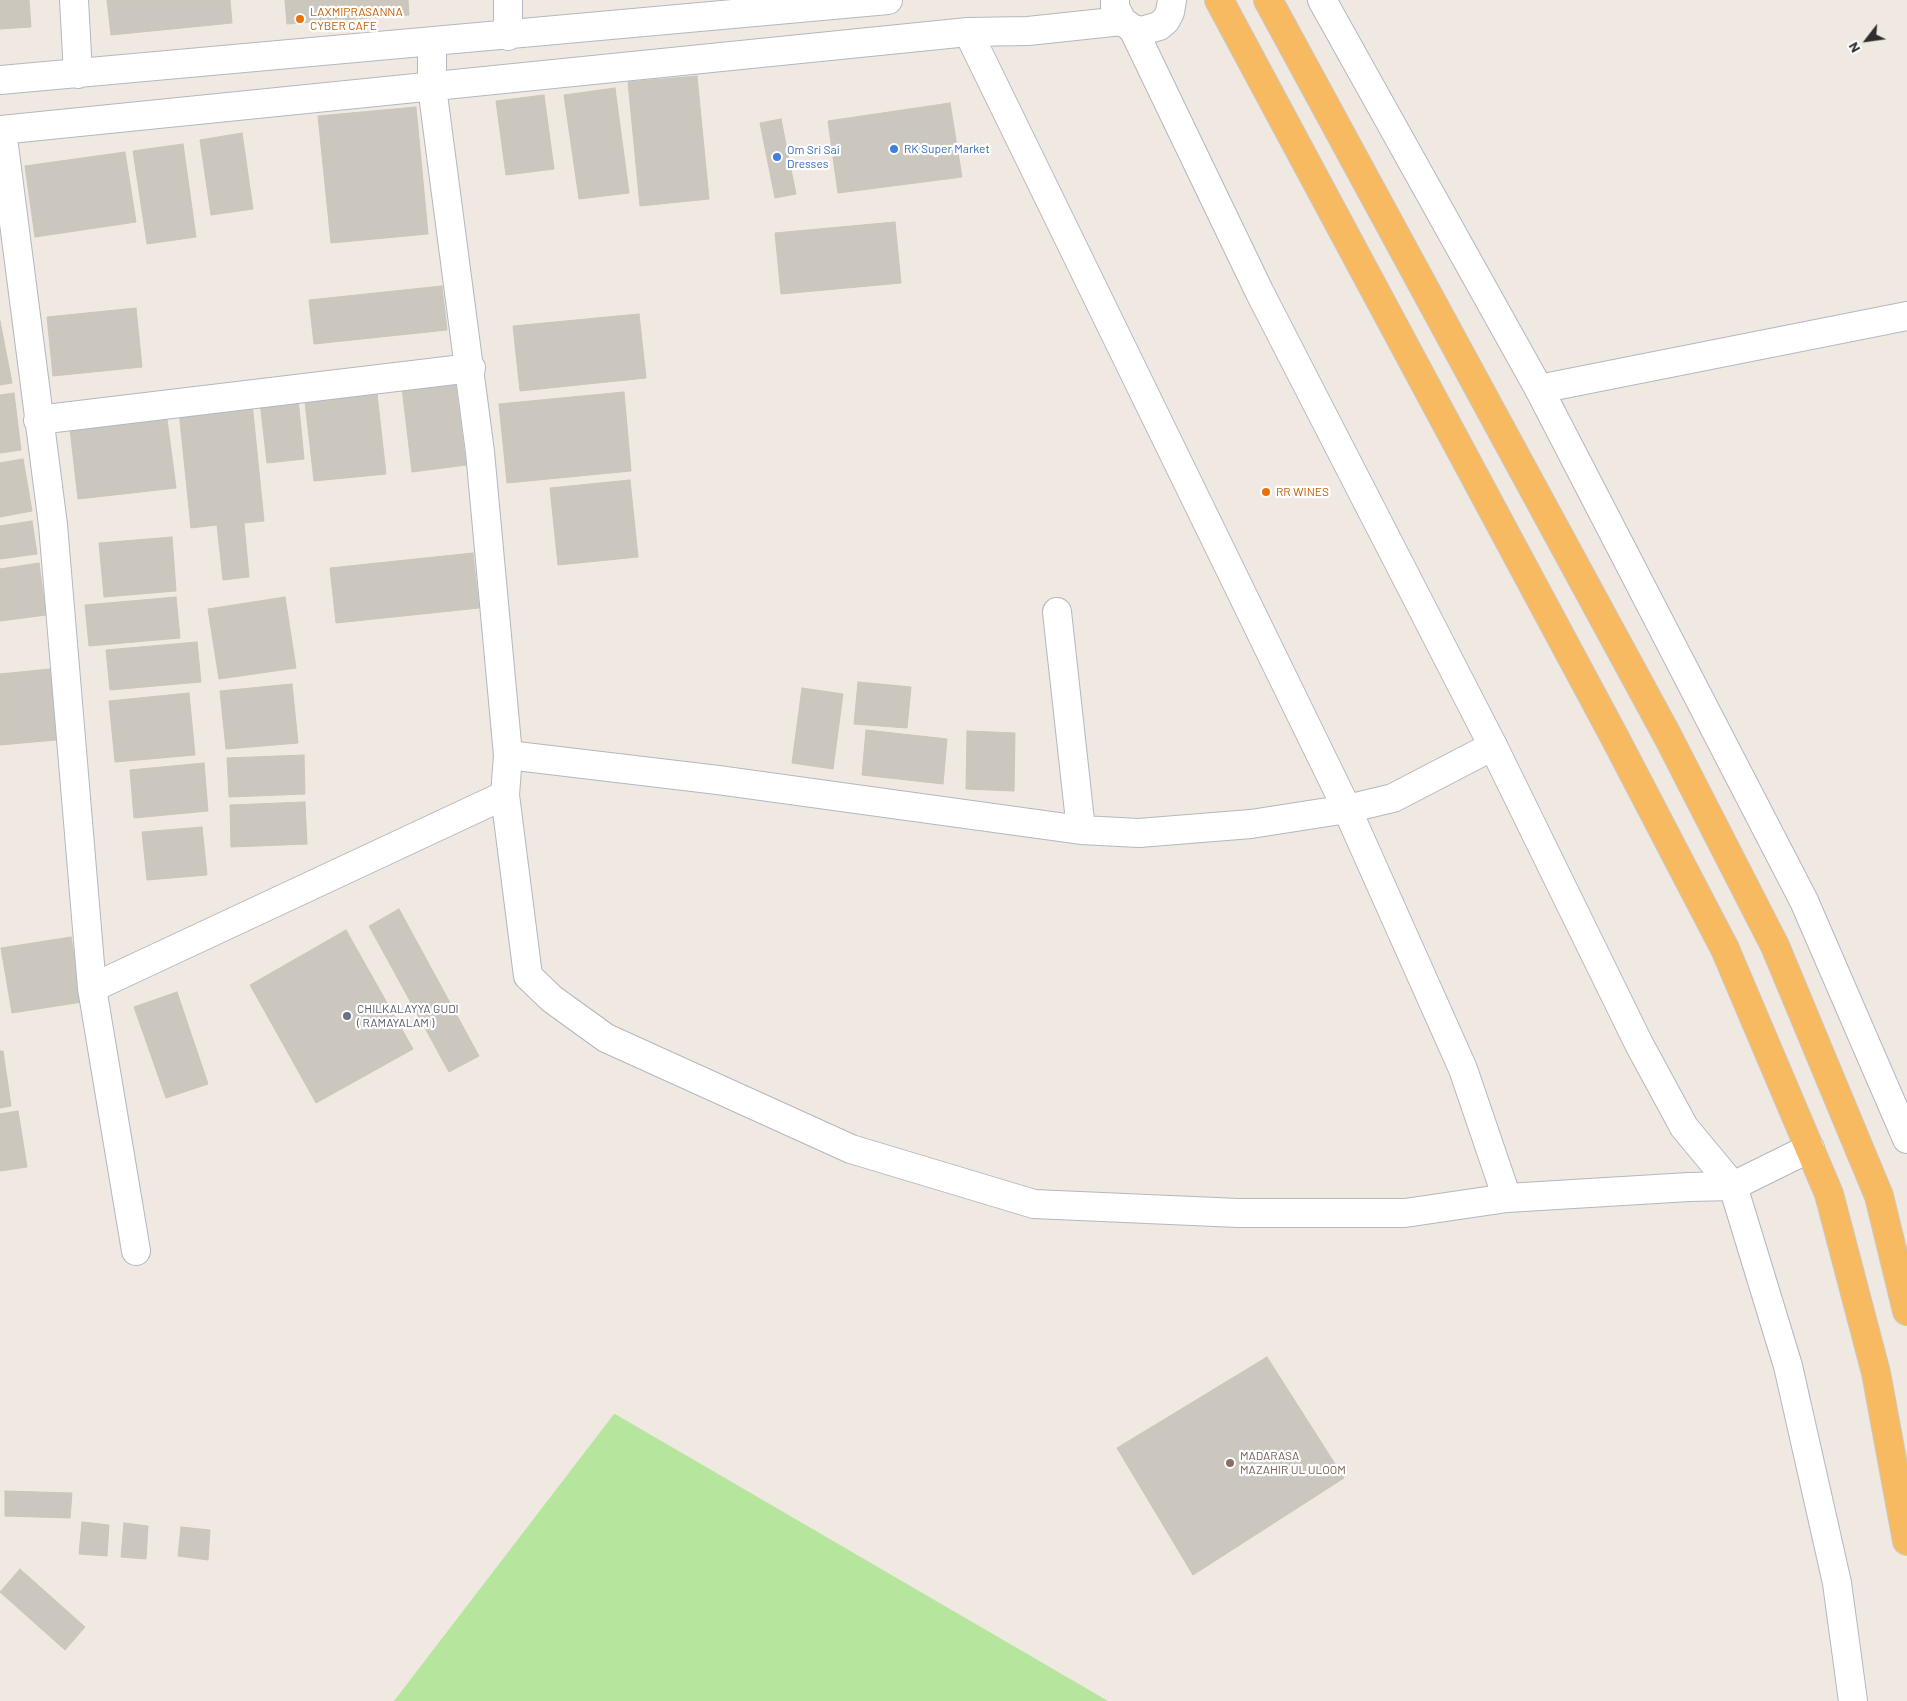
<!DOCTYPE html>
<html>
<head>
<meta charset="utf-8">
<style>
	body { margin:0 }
	#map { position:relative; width:1907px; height:1701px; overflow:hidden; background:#efe9e1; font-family:Barlow,sans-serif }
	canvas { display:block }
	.north { position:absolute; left:1842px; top:15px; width:50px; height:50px; -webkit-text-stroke:4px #fff; paint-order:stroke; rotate:240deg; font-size:14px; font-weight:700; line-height:20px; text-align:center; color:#2e2e2e }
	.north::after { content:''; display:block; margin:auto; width:18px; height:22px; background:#2e2e2e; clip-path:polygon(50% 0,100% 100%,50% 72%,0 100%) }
</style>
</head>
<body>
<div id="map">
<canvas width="1907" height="1701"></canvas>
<div class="north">N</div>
</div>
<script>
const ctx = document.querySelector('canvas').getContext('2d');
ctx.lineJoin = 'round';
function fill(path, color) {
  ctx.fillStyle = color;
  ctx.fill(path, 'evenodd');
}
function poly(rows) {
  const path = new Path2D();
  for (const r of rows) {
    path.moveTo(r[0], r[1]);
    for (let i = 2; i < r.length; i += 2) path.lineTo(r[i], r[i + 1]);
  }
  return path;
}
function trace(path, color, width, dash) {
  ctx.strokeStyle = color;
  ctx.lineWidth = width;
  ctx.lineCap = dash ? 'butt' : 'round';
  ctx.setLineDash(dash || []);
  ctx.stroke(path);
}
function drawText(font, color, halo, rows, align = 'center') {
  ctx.font = font + ' Barlow,sans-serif';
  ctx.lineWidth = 4.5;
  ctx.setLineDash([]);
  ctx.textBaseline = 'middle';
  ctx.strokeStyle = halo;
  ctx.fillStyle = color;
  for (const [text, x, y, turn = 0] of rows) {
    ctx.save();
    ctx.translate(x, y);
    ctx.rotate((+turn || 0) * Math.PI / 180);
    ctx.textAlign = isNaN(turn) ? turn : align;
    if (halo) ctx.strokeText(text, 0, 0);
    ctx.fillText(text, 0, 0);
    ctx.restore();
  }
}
const green = poly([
	[614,1414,615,1414,1108,1701,394,1701]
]);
const building = poly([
	[0,0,29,0,31,27,0,29,0,0],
	[107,0,230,0,232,23,111,35,107,0],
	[285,0,408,0,409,15,287,24,285,0],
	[697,76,709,199,640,206,628,82,697,76],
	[615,88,629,193,579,199,564,95,615,88],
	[544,95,554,169,506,175,496,101,544,95],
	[950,103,962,177,838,193,828,121,950,103],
	[416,107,428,234,331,243,318,116,416,107],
	[781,119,796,194,775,198,760,123,781,119],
	[242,133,253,209,211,215,200,140,242,133],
	[183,144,196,237,147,244,133,151,183,144],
	[125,152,136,222,35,237,25,166,125,152],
	[895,222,901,283,781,294,775,233,895,222],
	[442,286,447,330,314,344,309,300,442,286],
	[136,308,142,367,53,376,47,317,136,308],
	[639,314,646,378,520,391,513,326,639,314],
	[0,321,12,383,0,385,0,321],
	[455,381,466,465,412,472,402,388,455,381],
	[376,385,386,474,314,481,304,393,376,385],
	[624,392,631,471,507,483,499,404,624,392],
	[14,393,21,450,0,453,0,395,14,393],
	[298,398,304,459,267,463,260,402,298,398],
	[252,403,264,521,244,523,249,577,223,580,217,525,191,528,179,411,252,403],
	[167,419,176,488,78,499,70,429,167,419],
	[23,459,32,511,0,517,0,463,23,459],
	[630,480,638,557,558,565,550,488,630,480],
	[32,521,37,554,0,559,0,526,32,521],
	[172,537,176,591,104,597,99,543,172,537],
	[473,553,479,608,336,623,330,568,473,553],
	[39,563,46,615,0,621,0,569,39,563],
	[176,597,180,638,89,646,85,605,176,597],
	[285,597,296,668,219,679,208,609,285,597],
	[197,642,201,682,110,690,106,650,197,642],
	[50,669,56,740,0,745,0,674,50,669],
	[858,682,911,687,907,728,854,724,858,682],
	[292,684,298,743,226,749,220,691,292,684],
	[802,688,843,694,833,769,792,763,802,688],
	[189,693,195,755,115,762,109,701,189,693],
	[866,730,947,739,943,784,862,775,866,730],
	[967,731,1015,733,1014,791,966,789,967,731],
	[304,755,305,794,229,797,227,758,304,755],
	[204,763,208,811,134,818,130,770,204,763],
	[305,802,307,844,231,847,230,805,305,802],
	[202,827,207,875,147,880,142,832,202,827],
	[399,909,479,1056,449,1072,369,926,399,909],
	[346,930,413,1049,316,1103,250,985,346,930],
	[71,937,82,1002,12,1013,1,948,71,937],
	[177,992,208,1084,166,1098,134,1007,177,992],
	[0,1051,3,1051,11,1106,0,1108,0,1051],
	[18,1111,27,1167,0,1171,0,1114,18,1111],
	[1267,1357,1344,1478,1193,1575,1117,1448,1267,1357],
	[5,1491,72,1493,70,1518,5,1516,5,1491],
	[82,1522,109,1525,107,1556,79,1554,82,1522],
	[124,1523,148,1526,146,1559,121,1557,124,1523],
	[181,1527,210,1530,208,1560,178,1556,181,1527],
	[20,1569,85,1627,65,1650,0,1592,20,1569]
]);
const minor = poly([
	[74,0,78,74],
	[1115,0,1115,7,1122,21,1133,29,1142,31,1159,26,1166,20,1170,12,1172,0],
	[968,32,1347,809,1463,1069,1507,1198],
	[508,36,508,0],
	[432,43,432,87,480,452,508,755,505,795,528,976,552,999,606,1038,851,1149,1034,1204,1238,1213,1405,1213,1507,1198,1689,1187,1733,1186,1810,1148],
	[0,80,888,0],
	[0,130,968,32,1028,31,1122,21],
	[2,130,53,525,92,988,136,1251],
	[1539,389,1907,316],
	[38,420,471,368],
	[1057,612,1081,830],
	[508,755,718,780,1081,830,1139,833,1251,824,1347,809,1393,798,1493,746],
	[92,988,505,795]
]);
const tertiary = poly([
	[1322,0,1539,389,1804,901,1907,1139],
	[1133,29,1260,293,1493,746,1639,1044,1684,1127,1733,1186,1788,1366,1837,1583,1853,1701]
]);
const trunk = poly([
	[1219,0,1614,736,1725,949,1829,1194,1876,1373,1907,1541],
	[1268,0,1667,735,1775,946,1879,1196,1907,1311]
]);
const markers = [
	[300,19,5,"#e8710a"],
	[894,149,5,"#3f7fe0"],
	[777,157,5,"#3f7fe0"],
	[1266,492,5,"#e8710a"],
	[347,1016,5,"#6b7280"],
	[1230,1463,5,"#8d6e63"]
];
const foodNames = [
	["LAXMIPRASANNA",310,12],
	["CYBER CAFE",310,26],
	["RR WINES",1276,492]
];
const shopNames = [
	["RK Super Market",904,149],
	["Om Sri Sai",787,150],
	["Dresses",787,164]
];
const worshipNames = [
	["CHILKALAYYA GUDI",357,1009],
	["( RAMAYALAM )",357,1023]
];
const educationNames = [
	["MADARASA",1240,1456],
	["MAZAHIR UL ULOOM",1240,1470]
];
fill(green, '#b6e59e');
fill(building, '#cbc7bf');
trace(building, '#cbc5ba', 1);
trace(minor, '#b4b7c1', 30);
trace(tertiary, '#b4b7c1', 30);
trace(trunk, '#c9c9c9', 30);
trace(minor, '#fff', 28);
trace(tertiary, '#fff', 28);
trace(trunk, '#f8ba60', 28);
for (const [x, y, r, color] of markers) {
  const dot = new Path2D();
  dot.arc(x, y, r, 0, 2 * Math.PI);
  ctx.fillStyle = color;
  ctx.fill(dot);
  trace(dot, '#fff', 2);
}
drawText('12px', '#c56008', '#fff', foodNames, 'left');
drawText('12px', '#366cbe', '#fff', shopNames, 'left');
drawText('12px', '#5b616d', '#fff', worshipNames, 'left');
drawText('12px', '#785e54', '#fff', educationNames, 'left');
</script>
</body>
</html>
